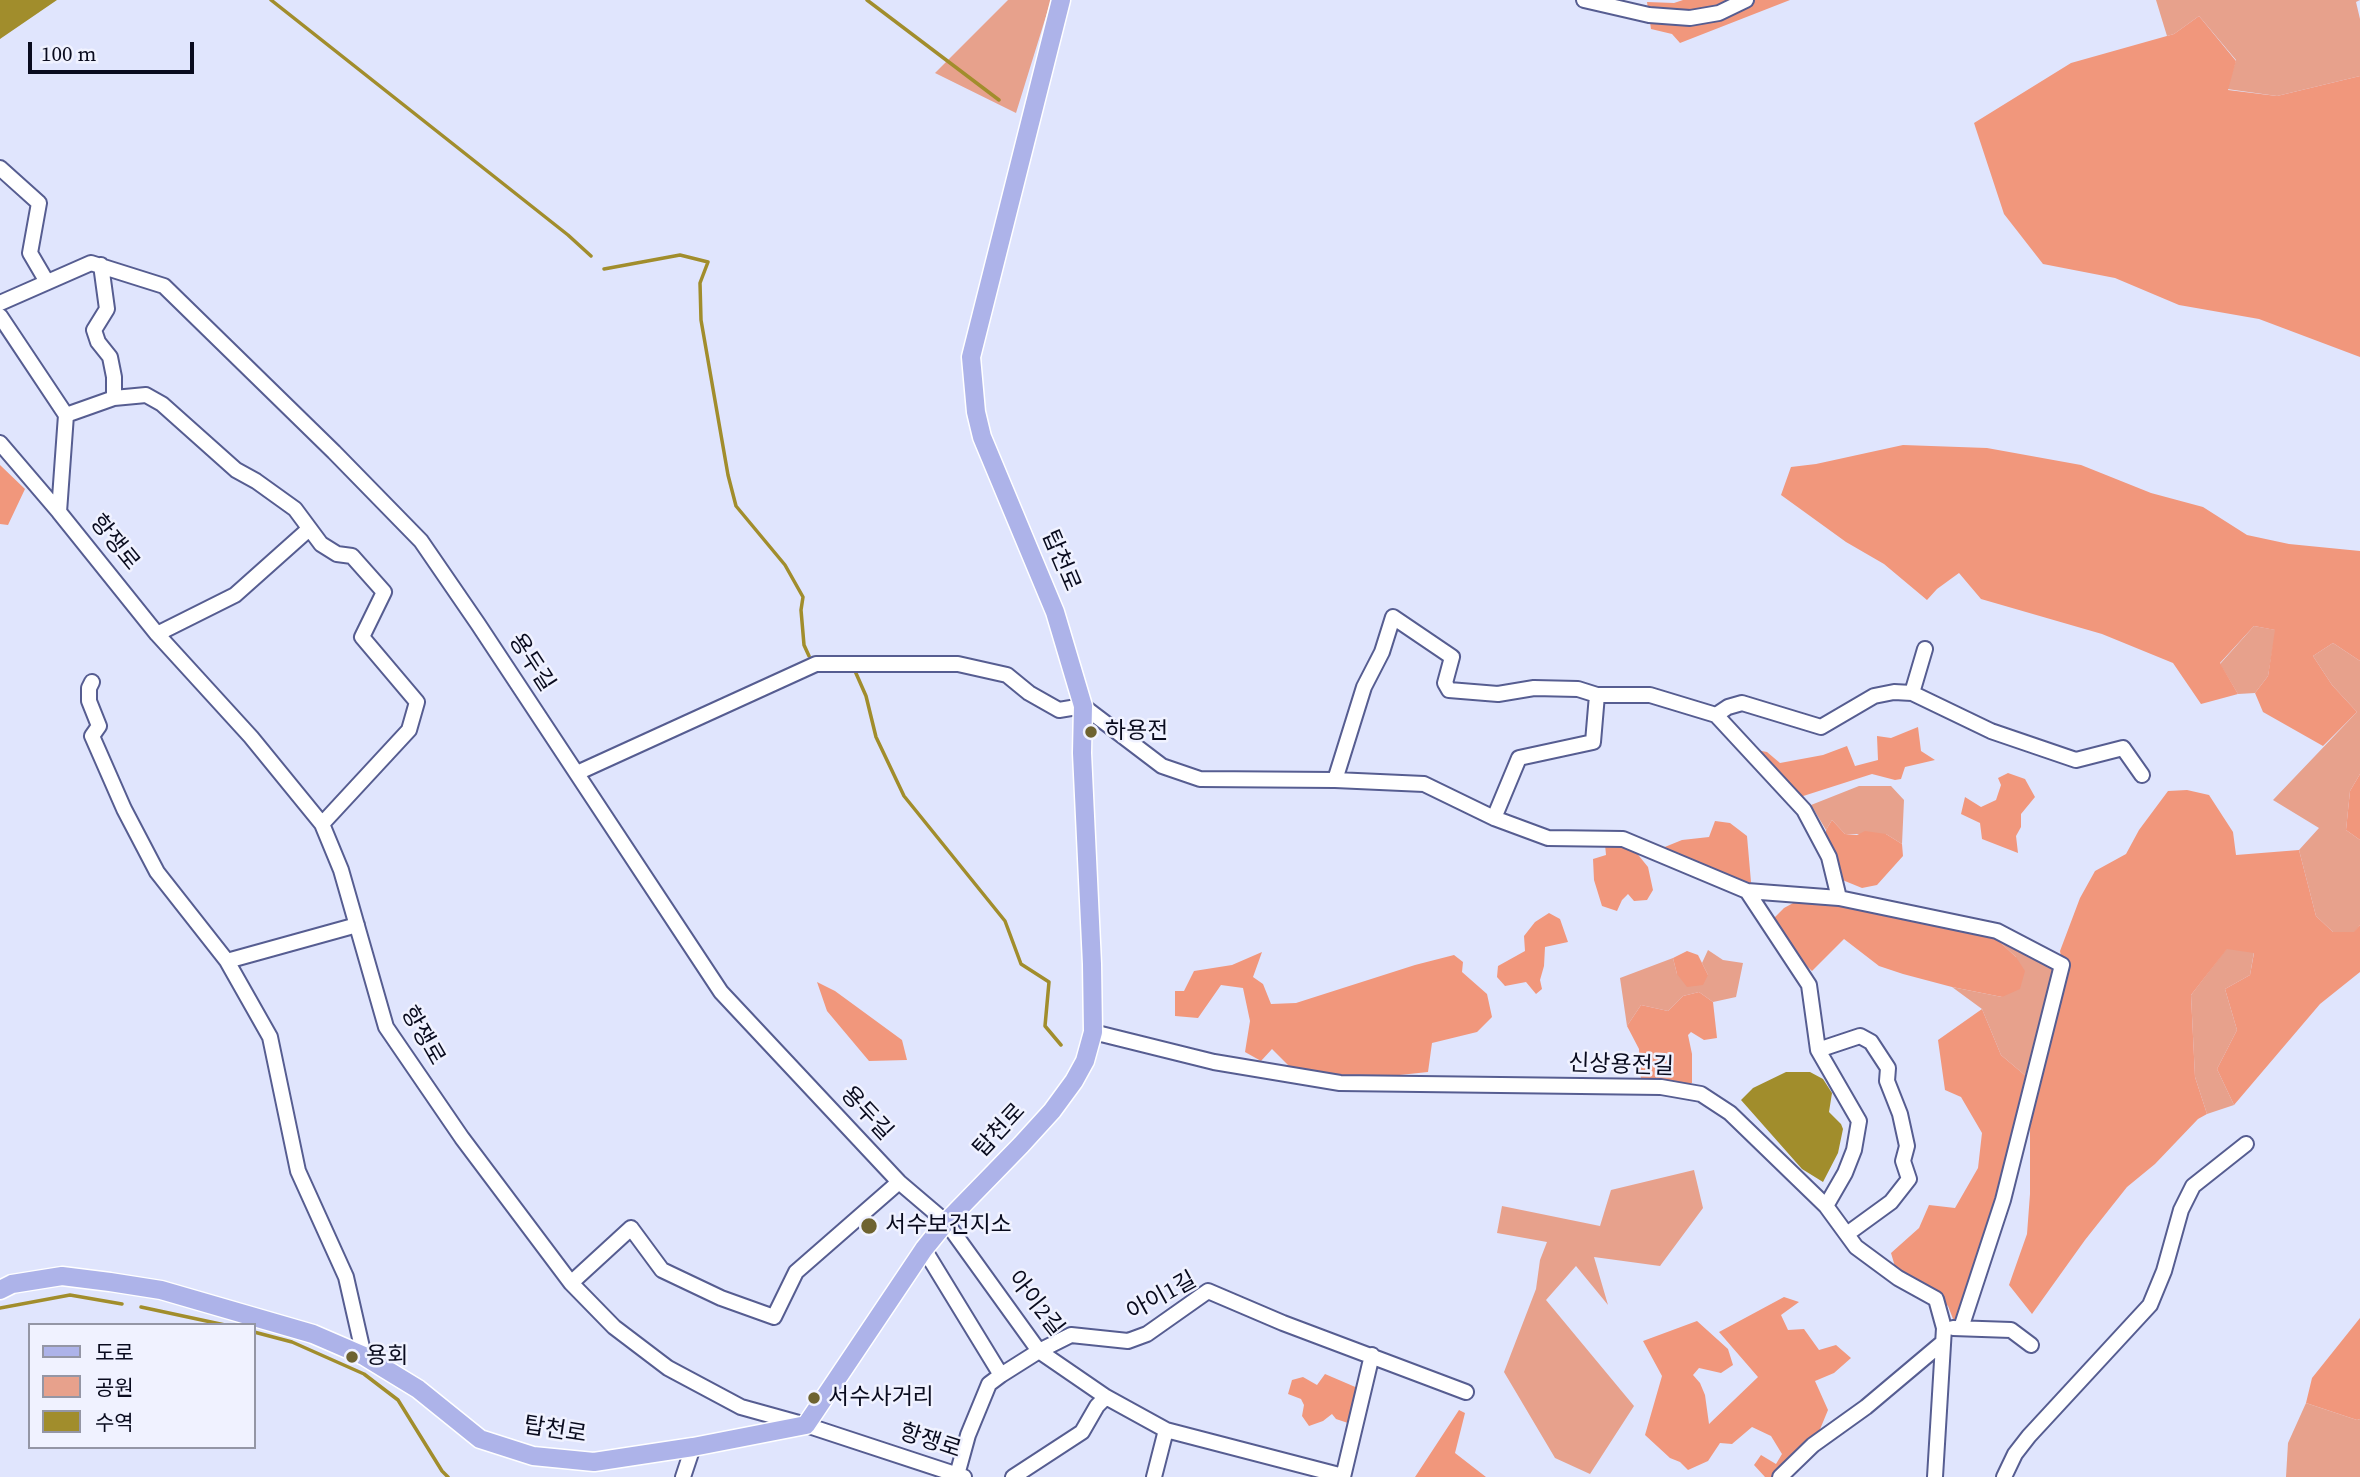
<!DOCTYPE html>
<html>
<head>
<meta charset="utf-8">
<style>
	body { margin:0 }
	#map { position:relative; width:2360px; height:1477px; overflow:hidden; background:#e0e5fd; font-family:"Source Serif 4","Noto Sans KR",serif }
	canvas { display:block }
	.legend { position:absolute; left:28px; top:1323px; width:228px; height:126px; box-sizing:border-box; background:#f0f2ff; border:2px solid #9496a5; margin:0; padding:9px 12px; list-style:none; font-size:21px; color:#090b1e }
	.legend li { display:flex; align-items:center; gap:14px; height:35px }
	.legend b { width:35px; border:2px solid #9496a5 }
	.scale { position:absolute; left:28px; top:42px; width:166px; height:32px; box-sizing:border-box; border:4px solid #090b1e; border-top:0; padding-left:9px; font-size:21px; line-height:24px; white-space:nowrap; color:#090b1e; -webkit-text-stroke:5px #f0f2ff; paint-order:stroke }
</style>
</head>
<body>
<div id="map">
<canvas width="2360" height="1477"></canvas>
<ul class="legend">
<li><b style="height:9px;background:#adb3e9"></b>도로</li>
<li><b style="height:19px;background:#e7a18c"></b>공원</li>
<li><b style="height:19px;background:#a18d2c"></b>수역</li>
</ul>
<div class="scale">100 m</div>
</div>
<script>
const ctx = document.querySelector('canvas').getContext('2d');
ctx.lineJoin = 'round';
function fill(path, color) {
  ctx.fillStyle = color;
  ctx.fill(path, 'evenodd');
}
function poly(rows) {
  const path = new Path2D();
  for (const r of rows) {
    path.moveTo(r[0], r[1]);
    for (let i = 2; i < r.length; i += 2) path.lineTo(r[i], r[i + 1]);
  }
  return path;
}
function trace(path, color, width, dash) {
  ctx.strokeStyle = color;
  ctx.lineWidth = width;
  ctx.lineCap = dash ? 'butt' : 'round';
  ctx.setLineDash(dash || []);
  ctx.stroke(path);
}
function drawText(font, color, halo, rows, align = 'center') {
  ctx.font = font + ' "Source Serif 4","Noto Sans KR",serif';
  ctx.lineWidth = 5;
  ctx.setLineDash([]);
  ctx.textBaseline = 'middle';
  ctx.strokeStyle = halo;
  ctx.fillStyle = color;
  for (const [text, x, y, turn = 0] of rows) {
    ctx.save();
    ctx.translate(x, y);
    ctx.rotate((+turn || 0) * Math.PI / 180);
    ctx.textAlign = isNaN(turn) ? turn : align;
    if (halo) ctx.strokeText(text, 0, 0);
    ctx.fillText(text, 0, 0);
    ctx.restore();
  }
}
const green = poly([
	[1008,0,1051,0,1016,113,935,73],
	[2156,0,2360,0,2356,2,2360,19,2360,76,2277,96,2227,89,2236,60,2199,16,2174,34,2167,36],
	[2254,626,2276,630,2268,676,2255,693,2238,694,2220,664],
	[2333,643,2360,661,2360,774,2350,791,2346,830,2360,840,2360,925,2355,932,2333,932,2316,916,2299,850,2319,828,2273,800,2357,712,2332,685,2313,656],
	[1859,786,1891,786,1904,800,1902,844,1886,834,1845,834,1832,820,1826,830,1811,805],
	[1990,933,2057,968,2027,1077,2001,1055,1982,1009,1952,987,2002,997,2016,957],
	[2227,948,2254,952,2250,975,2225,989,2237,1030,2217,1069,2234,1105,2207,1114,2195,1077,2191,995],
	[1708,950,1723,960,1743,963,1736,997,1713,1002,1699,992,1683,996,1668,1011,1641,1005,1627,1026,1620,978,1673,958,1677,974,1708,975,1702,963],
	[1694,1170,1703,1208,1660,1266,1594,1257,1608,1305,1576,1266,1546,1300,1634,1406,1590,1474,1555,1458,1504,1372,1536,1289,1540,1260,1547,1242,1497,1233,1502,1206,1600,1226,1611,1190],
	[2306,1403,2357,1420,2360,1419,2360,1477,2286,1477,2288,1443]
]);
const forest = poly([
	[1683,0,1790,0,1680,43,1672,34,1651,29,1647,2,1674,3],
	[2199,16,2236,61,2228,90,2277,96,2360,76,2360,357,2259,319,2179,305,2115,278,2043,264,2004,214,1974,123,2071,63,2174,34],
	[1903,445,1987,448,2081,465,2151,493,2203,507,2247,535,2289,544,2360,551,2360,661,2333,643,2313,656,2332,685,2357,712,2323,746,2263,712,2255,693,2268,676,2275,630,2254,626,2220,663,2238,694,2201,704,2173,663,2102,634,1981,599,1959,573,1937,589,1927,600,1884,564,1846,542,1781,495,1791,467,1816,464],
	[0,465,25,489,8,525,0,524],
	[1918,727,1921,751,1935,760,1905,767,1901,779,1895,780,1872,774,1797,798,1751,749,1767,752,1780,763,1823,755,1847,746,1855,766,1878,760,1877,736,1891,738],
	[2008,773,2025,779,2035,797,2021,814,2021,827,2016,836,2018,853,1982,839,1980,823,1961,814,1965,797,1981,807,1996,800,2001,785,1998,778],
	[2360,774,2360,840,2346,830,2350,791],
	[2187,790,2209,795,2233,832,2236,855,2299,850,2316,916,2333,932,2354,932,2360,925,2360,972,2320,1004,2234,1105,2217,1069,2237,1030,2225,989,2250,975,2254,953,2227,949,2191,995,2195,1077,2207,1114,2198,1119,2155,1164,2127,1187,2085,1240,2032,1314,2009,1285,2027,1234,2030,1194,2030,1109,2065,978,2060,951,2080,898,2095,871,2126,854,2139,830,2168,791],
	[1832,820,1845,834,1857,835,1865,831,1886,834,1902,844,1903,856,1877,885,1862,888,1840,879,1824,861,1826,830],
	[1715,821,1730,823,1747,836,1751,882,1742,896,1645,855,1682,840,1709,837],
	[1621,842,1635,851,1648,867,1653,890,1647,900,1634,901,1628,894,1622,900,1617,911,1602,906,1594,880,1593,859,1606,855,1605,844],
	[1795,902,1867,907,1990,933,2016,957,2025,971,2020,989,2002,997,1952,987,1903,974,1879,966,1844,939,1812,971,1793,953,1772,920,1784,908],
	[1549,913,1560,919,1568,942,1545,947,1544,966,1540,980,1542,989,1536,994,1526,982,1505,986,1497,977,1498,966,1525,951,1524,936,1535,922],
	[1687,951,1698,955,1708,975,1703,985,1687,987,1677,974,1673,958],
	[1262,952,1253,977,1263,984,1271,1004,1296,1003,1415,965,1454,955,1463,962,1462,972,1487,994,1492,1017,1477,1032,1432,1043,1428,1072,1371,1078,1344,1092,1306,1083,1272,1049,1261,1061,1245,1052,1250,1021,1243,988,1221,985,1198,1018,1175,1016,1175,991,1184,991,1194,971,1232,965],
	[817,982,835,991,902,1040,907,1060,869,1061,827,1011],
	[1699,992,1713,1002,1717,1038,1704,1040,1691,1032,1688,1035,1692,1054,1692,1083,1681,1087,1641,1080,1639,1049,1627,1026,1641,1005,1668,1011,1683,996],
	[1982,1009,2001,1055,2027,1077,2019,1106,2016,1166,1998,1230,1955,1324,1948,1306,1922,1285,1896,1270,1891,1253,1919,1228,1929,1205,1955,1208,1978,1168,1982,1133,1961,1097,1945,1090,1938,1040],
	[1784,1297,1799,1302,1781,1315,1788,1330,1804,1329,1819,1350,1836,1345,1851,1358,1834,1373,1815,1381,1828,1410,1811,1451,1786,1477,1765,1477,1754,1465,1761,1455,1776,1464,1782,1454,1771,1436,1752,1427,1732,1444,1720,1443,1708,1461,1688,1470,1680,1462,1670,1458,1645,1435,1662,1376,1643,1341,1697,1321,1728,1349,1733,1365,1721,1373,1699,1368,1693,1375,1700,1383,1705,1395,1709,1424,1758,1377,1719,1332],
	[2360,1318,2360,1419,2357,1420,2306,1403,2312,1378],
	[1325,1374,1360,1389,1351,1424,1336,1419,1332,1414,1323,1421,1309,1426,1302,1416,1304,1405,1301,1399,1288,1394,1292,1380,1303,1377,1317,1385],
	[1459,1410,1465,1413,1455,1453,1486,1477,1415,1477]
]);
const water = poly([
	[0,0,57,0,0,39],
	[1786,1072,1810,1072,1823,1079,1832,1093,1829,1112,1841,1124,1843,1129,1838,1153,1823,1182,1802,1169,1741,1100,1753,1088]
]);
const stream = poly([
	[271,0,568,235,591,256],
	[867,0,999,100],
	[604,269,680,255,708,262,700,283,701,320,728,475,736,506,785,565,803,597,801,610,804,645,809,656],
	[852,671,855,671,866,696,876,737,904,796,1005,921,1021,964,1049,982,1045,1026,1061,1045],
	[141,1307,225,1325],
	[0,1308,70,1295,122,1304],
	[254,1332,292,1342,364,1374,398,1400,442,1471,448,1477]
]);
const minor = poly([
	[1584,0,1649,15,1690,18,1719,13,1746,0],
	[0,168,39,203,30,253,47,282],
	[101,265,107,309,94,330,98,342,110,357,114,377,114,398],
	[0,303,91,263,164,286,334,452,421,541,478,624,721,992,899,1182,946,1222,1039,1351,1106,1397,1166,1430,1154,1477],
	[0,316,66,415],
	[0,443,59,512,157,634,251,737,322,824,341,870,386,1027,462,1138,571,1283,614,1327,668,1368,741,1407,806,1425,964,1477],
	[59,512,66,415,114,398,146,395,162,404,236,470,256,481,295,509,321,544,337,554,352,556,384,592,362,637,417,702,409,730,322,824],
	[157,634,235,595,309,529],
	[92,682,89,688,89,701,99,726,92,736,124,809,157,872,227,961,270,1037,298,1171,346,1277,364,1356],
	[1912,693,1925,649],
	[1716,715,1728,707,1742,703,1821,727,1874,696,1894,692,1912,693,1991,731,2076,760,2123,748,2142,775],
	[577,773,816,664,958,664,1007,675,1029,693,1059,710,1083,706,1162,766,1200,779,1335,780,1424,784,1494,818,1548,838,1623,839,1747,891,1809,985,1818,1050,1859,1121,1854,1150,1845,1173,1826,1206],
	[1335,780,1364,687,1382,652,1393,617,1452,657,1445,683,1449,690,1498,694,1534,688,1578,689,1597,695],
	[1494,818,1519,758,1593,742,1597,695,1650,695,1716,715,1804,810,1829,857,1839,898],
	[1747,891,1839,898,1997,931,2062,965,2003,1200,1961,1328],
	[227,961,357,925],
	[1093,1032,1214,1062,1340,1083,1661,1087,1701,1094,1730,1113,1826,1206,1856,1247,1898,1278,1936,1299,1944,1328,1935,1477],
	[1818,1050,1860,1036,1871,1042,1888,1068,1887,1081,1900,1114,1907,1146,1903,1161,1909,1179,1891,1202,1847,1234],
	[924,1249,1001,1375],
	[571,1283,631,1228,662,1270,721,1298,774,1317,796,1272,899,1182],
	[1953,1328,2011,1330,2031,1345],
	[1166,1430,1343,1476],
	[957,1475,968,1435,989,1384,1001,1375,1039,1351,1071,1335,1128,1341,1147,1334,1208,1291,1283,1323,1466,1392],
	[683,1477,693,1447],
	[1013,1477,1082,1432,1097,1406,1106,1397],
	[1343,1477,1372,1355],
	[1780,1477,1813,1445,1866,1407,1942,1343],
	[2004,1477,2015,1454,2029,1436,2150,1305,2164,1271,2181,1210,2193,1186,2246,1144]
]);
const major = poly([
	[0,1290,12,1284,62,1276,110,1282,161,1290,313,1334,364,1356,418,1389,480,1439,533,1456,594,1462,693,1447,806,1425,924,1249,946,1222,1021,1145,1052,1111,1074,1081,1085,1061,1093,1032,1092,964,1082,753,1083,706,1055,612,982,437,976,412,971,357,1061,0]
]);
const markers = [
	[1091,732,7,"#6e6330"],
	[869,1226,9,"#6e6330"],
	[352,1357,7,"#6e6330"],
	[814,1398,7,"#6e6330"]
];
const streetNames = [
	["항쟁로",114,543,51],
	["탑천로",1060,561,67],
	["용두길",531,663,57],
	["항쟁로",422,1036,60],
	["신상용전길",1621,1066,2],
	["용두길",866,1114,47],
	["탑천로",1000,1131,-47],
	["아이1길",1162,1297,-29],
	["아이2길",1035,1304,52],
	["탑천로",555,1431,9],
	["항쟁로",930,1442,18]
];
const poiNames = [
	["하용전",1105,732],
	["서수보건지소",885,1226],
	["용회",366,1357],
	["서수사거리",828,1398]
];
fill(green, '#e7a18c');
fill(forest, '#f1977c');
fill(water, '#a18d2c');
trace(stream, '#a18d2c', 3.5);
trace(minor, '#565d91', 18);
trace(major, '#fff', 21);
trace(minor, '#fff', 14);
trace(major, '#adb3e9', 18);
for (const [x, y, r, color] of markers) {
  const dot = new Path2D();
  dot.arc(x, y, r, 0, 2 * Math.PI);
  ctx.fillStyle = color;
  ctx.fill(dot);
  trace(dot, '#f0f2ff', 2.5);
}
drawText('23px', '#090b1e', '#f0f2ff', streetNames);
drawText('23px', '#090b1e', '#f0f2ff', poiNames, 'left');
</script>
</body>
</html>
